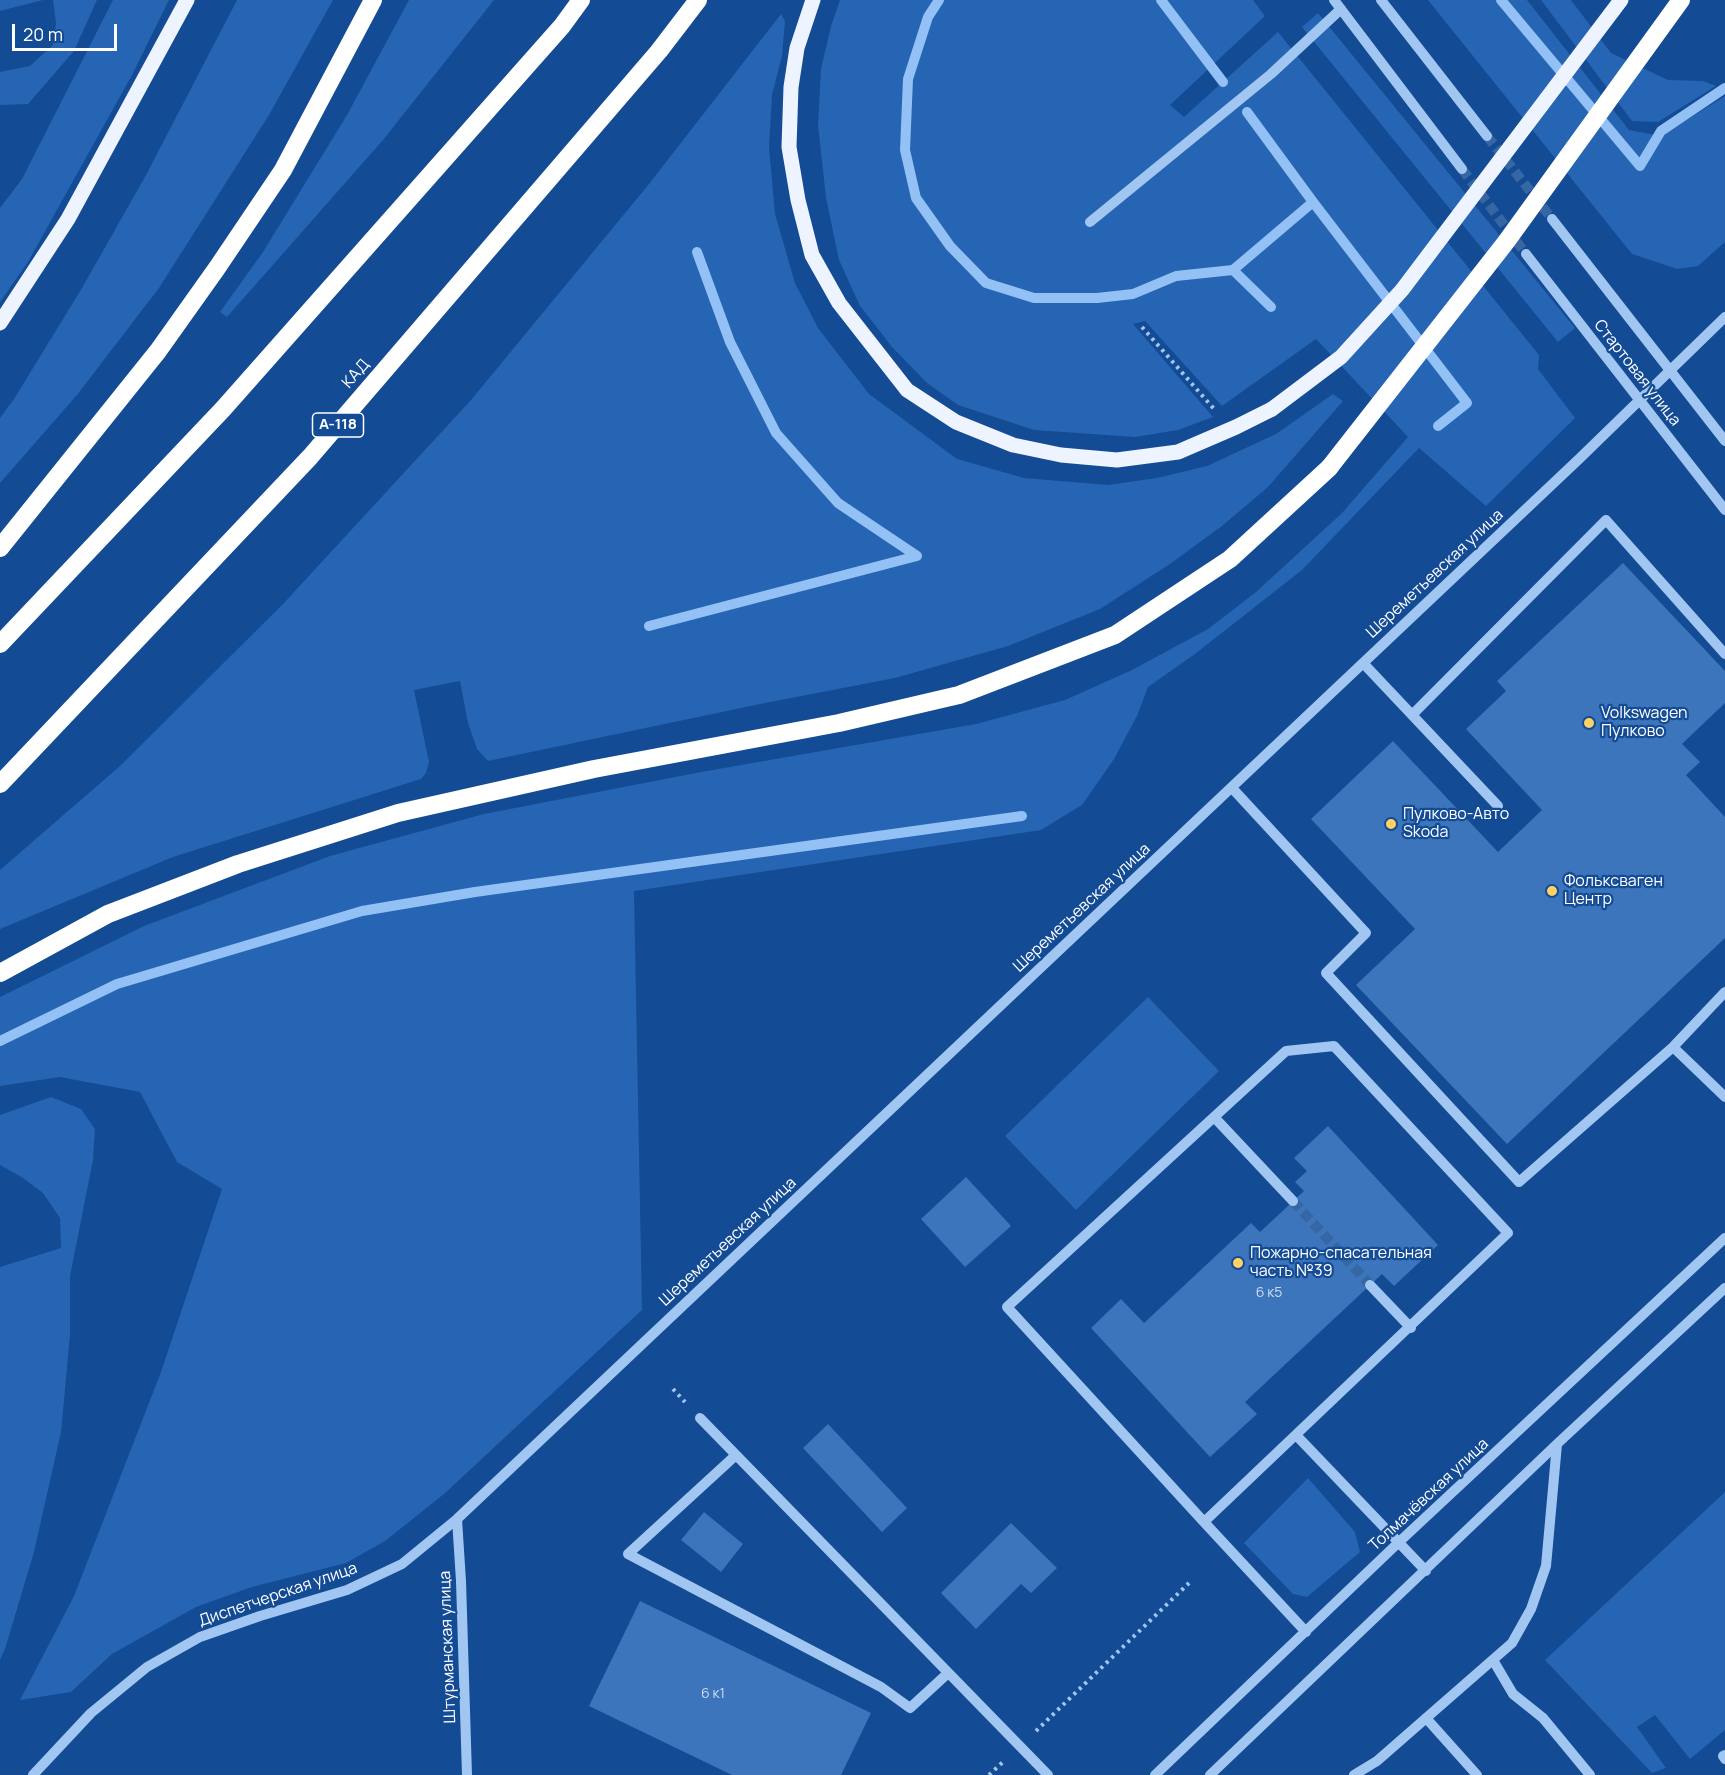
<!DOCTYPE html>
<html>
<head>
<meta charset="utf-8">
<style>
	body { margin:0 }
	#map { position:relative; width:1725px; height:1775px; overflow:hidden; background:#134b94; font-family:Manrope,sans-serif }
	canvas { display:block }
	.scale { position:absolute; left:12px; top:24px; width:105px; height:27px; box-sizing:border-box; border:3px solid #fff; border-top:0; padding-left:8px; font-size:18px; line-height:21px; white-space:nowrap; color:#fff; -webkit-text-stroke:4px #134b94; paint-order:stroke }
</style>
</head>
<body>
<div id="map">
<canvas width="1725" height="1775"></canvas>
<div class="scale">20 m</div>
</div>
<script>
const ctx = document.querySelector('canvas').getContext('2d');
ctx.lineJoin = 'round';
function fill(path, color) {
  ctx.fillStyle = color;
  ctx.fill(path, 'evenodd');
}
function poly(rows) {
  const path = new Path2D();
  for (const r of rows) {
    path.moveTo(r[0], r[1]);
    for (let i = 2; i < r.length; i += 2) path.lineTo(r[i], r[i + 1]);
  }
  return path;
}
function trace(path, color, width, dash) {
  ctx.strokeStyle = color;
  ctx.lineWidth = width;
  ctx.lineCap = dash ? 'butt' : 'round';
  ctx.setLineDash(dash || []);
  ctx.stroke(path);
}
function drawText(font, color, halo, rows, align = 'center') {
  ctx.font = font + ' Manrope,sans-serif';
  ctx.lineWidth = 4.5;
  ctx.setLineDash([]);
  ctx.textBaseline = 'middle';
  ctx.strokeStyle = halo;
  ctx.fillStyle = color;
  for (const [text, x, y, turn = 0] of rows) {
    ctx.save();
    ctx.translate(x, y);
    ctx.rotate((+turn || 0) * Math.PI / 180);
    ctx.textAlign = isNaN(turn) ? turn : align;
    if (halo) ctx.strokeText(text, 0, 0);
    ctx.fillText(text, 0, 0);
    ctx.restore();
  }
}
const green = poly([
	[0,0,43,0,0,11],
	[53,0,97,0,74,51,28,104,0,105,0,72,30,66,53,45,56,23],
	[113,0,169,0,132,75,28,262,0,302,0,208,22,179],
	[237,0,333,0,269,115,159,288,77,395,0,483,0,418,14,399,82,288,146,175],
	[409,0,494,0,383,140,227,317,220,312,263,252,347,115],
	[840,0,1253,0,1265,16,1170,105,1184,117,1278,32,1539,355,1538,369,1575,418,1486,506,1419,448,1302,570,1195,654,1148,687,1137,716,1114,759,1082,805,1041,830,634,891,642,1310,444,1494,385,1541,346,1563,252,1587,196,1607,112,1654,71,1692,20,1700,74,1596,161,1372,222,1189,177,1162,140,1092,60,1077,0,1086,0,997,144,926,330,856,484,814,701,772,976,724,1065,700,1132,670,1208,629,1256,592,1342,513,1408,437,1316,339,1222,406,1145,321,1133,324,1213,417,1178,430,1135,437,1034,430,958,405,927,383,892,347,860,306,839,260,826,198,818,125,821,69,831,26],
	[1428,0,1527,0,1629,130,1661,136,1725,96,1725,242,1698,266,1677,269,1632,254],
	[1541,0,1571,0,1611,53,1668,80,1703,81,1716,86,1658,122,1632,121],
	[1318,13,1575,328,1558,342,1302,27],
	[781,14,785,21,782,56,772,95,769,147,775,214,795,283,818,328,869,394,957,459,1024,478,1108,485,1157,478,1207,466,1276,434,1333,394,1343,401,1268,487,1222,526,1170,564,1100,609,1008,646,895,678,765,703,488,761,477,749,468,723,460,681,414,690,429,762,426,773,421,779,173,857,0,929,0,870,120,766,283,604,471,400,649,184],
	[1148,997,1219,1071,1076,1210,1005,1136],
	[51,1097,81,1109,95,1129,93,1160,70,1276,70,1335,61,1432,34,1552,5,1649,0,1660,0,1267,61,1248,60,1218,43,1193,23,1178,0,1165,0,1115],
	[1308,1478,1355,1532,1360,1552,1307,1597,1293,1594,1244,1543],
	[1725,1492,1725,1730,1690,1759,1655,1715,1637,1727,1666,1768,1652,1773,1545,1660]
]);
const stream = poly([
	[939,0,928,17,908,79,905,150,916,198,950,246,986,283,1034,298,1097,298,1133,294,1176,276,1233,270,1313,202],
	[1161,0,1223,82],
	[1501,0,1640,166,1661,131,1725,88],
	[1247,112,1313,202,1467,403,1438,426],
	[1233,270,1271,307],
	[649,626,917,556,838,503,776,433,730,342,697,252],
	[0,1041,117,984,362,911,475,892,1022,816]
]);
const building = poly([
	[1623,563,1725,671,1725,703,1682,744,1700,762,1686,775,1725,817,1725,938,1507,1144,1356,985,1415,929,1311,819,1393,741,1498,852,1542,810,1466,729,1506,691,1497,681],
	[1328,1126,1438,1245,1394,1286,1382,1274,1245,1402,1257,1414,1210,1457,1091,1328,1121,1299,1144,1323,1251,1223,1260,1232,1304,1191,1295,1182,1307,1171,1294,1158],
	[966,1177,1011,1226,965,1267,921,1219],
	[828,1424,907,1508,882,1532,803,1448],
	[704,1512,743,1544,721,1572,681,1540],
	[1011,1523,1057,1568,1031,1593,1021,1584,976,1629,941,1593],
	[640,1601,871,1713,841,1775,732,1775,589,1706]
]);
const minorTunnel = poly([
	[1487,136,1552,219],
	[1462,169,1526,254],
	[1293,1201,1370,1285]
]);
const path = poly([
	[1142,327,1215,410],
	[673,1389,685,1402],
	[1036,1731,1189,1583],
	[989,1775,1004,1761]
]);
const minor = poly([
	[1334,0,1462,169],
	[1381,0,1487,136],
	[1552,219,1725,441],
	[1090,222,1271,74,1341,9],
	[1526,254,1725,510],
	[1363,663,1498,806],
	[1412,715,1606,520,1725,654],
	[1232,788,1366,933,1326,973,1519,1182,1673,1047,1725,992],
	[1673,1047,1725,1097],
	[1214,1117,1293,1201],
	[1370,1285,1411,1328],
	[700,1418,1048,1775],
	[1296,1435,1426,1571],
	[736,1455,628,1554,881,1687,910,1708,947,1674],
	[457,1519,461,1581,467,1775],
	[1204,1522,1508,1233,1334,1046,1286,1051,1007,1307,1204,1522,1306,1632],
	[1493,1660,1513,1694,1543,1718,1590,1775],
	[1426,1718,1477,1775],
	[1725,1755,1723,1756,1725,1759],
	[33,1775,91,1713,147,1667,200,1637,260,1616,347,1590,402,1564,457,1519,1579,459,1725,317],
	[1155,1775,1398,1543,1725,1238],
	[1210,1775,1557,1444,1725,1288],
	[1354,1775,1377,1761,1512,1643,1531,1609,1546,1566,1557,1444]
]);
const major = poly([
	[813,0,797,48,791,87,789,147,798,200,812,255,839,303,907,390,956,422,1013,445,1061,455,1117,460,1178,452,1236,427,1272,409],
	[0,323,68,219,187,0]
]);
const highway = poly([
	[0,548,158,351,217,268,283,170,373,0],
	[0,644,223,409,562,26,581,0],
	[0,784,310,457,659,51,698,0],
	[0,973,108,914,238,864,398,813,594,769,839,723,959,695,1115,635,1230,559,1329,468]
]);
const majorBridge = poly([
	[1272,409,1341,357,1402,290,1621,0]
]);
const highwayBridge = poly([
	[1329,468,1506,242,1681,0]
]);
const markers = [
	[1589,723,6,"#ffd263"],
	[1391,824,6,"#ffd263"],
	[1552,891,6,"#ffd263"],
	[1238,1263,6,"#ffd263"]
];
const numberNames = [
	["6 к5",1269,1293],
	["6 к1",713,1694]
];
const shields = [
	[338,425,51]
];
const shieldNames = [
	["А-118",338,425]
];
const streetNames = [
	["Стартовая улица",1637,373,52],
	["КАД",356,374,-49],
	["Шереметьевская улица",1435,574,-43],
	["Шереметьевская улица",1082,908,-43],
	["Шереметьевская улица",728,1242,-43],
	["Толмачёвская улица",1429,1495,-43],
	["Диспетчерская улица",278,1595,-19],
	["Штурманская улица",448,1647,-92]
];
const poiNames = [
	["Volkswagen",1601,714],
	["Пулково",1601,732],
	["Пулково-Авто",1403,815],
	["Skoda",1403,833],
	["Фольксваген",1564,882],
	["Центр",1564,900],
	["Пожарно-спасательная",1250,1254],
	["часть №39",1250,1272]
];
fill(green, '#2565b3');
trace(stream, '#93c1f5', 10);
fill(building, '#3c75bc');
trace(minorTunnel, '#3666a4', 10, [10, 5]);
trace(path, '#a2c6f2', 4, [3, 4.5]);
trace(minor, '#a2c6f2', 10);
trace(major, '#edf4ff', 15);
trace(highway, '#fff', 18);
trace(majorBridge, '#edf4ff', 15);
trace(highwayBridge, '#fff', 18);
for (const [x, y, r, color] of markers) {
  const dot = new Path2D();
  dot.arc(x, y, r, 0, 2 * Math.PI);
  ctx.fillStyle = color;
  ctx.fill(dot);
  trace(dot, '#134b94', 2);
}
drawText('14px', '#cedcee', null, numberNames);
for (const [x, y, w] of shields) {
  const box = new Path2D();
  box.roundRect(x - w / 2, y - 12, w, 24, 4.5);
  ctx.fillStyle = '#134b94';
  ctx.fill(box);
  trace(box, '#fff', 1.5);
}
drawText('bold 15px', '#fff', null, shieldNames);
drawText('16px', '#fff', '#134b94', streetNames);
drawText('16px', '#fff', '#134b94', poiNames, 'left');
</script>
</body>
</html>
